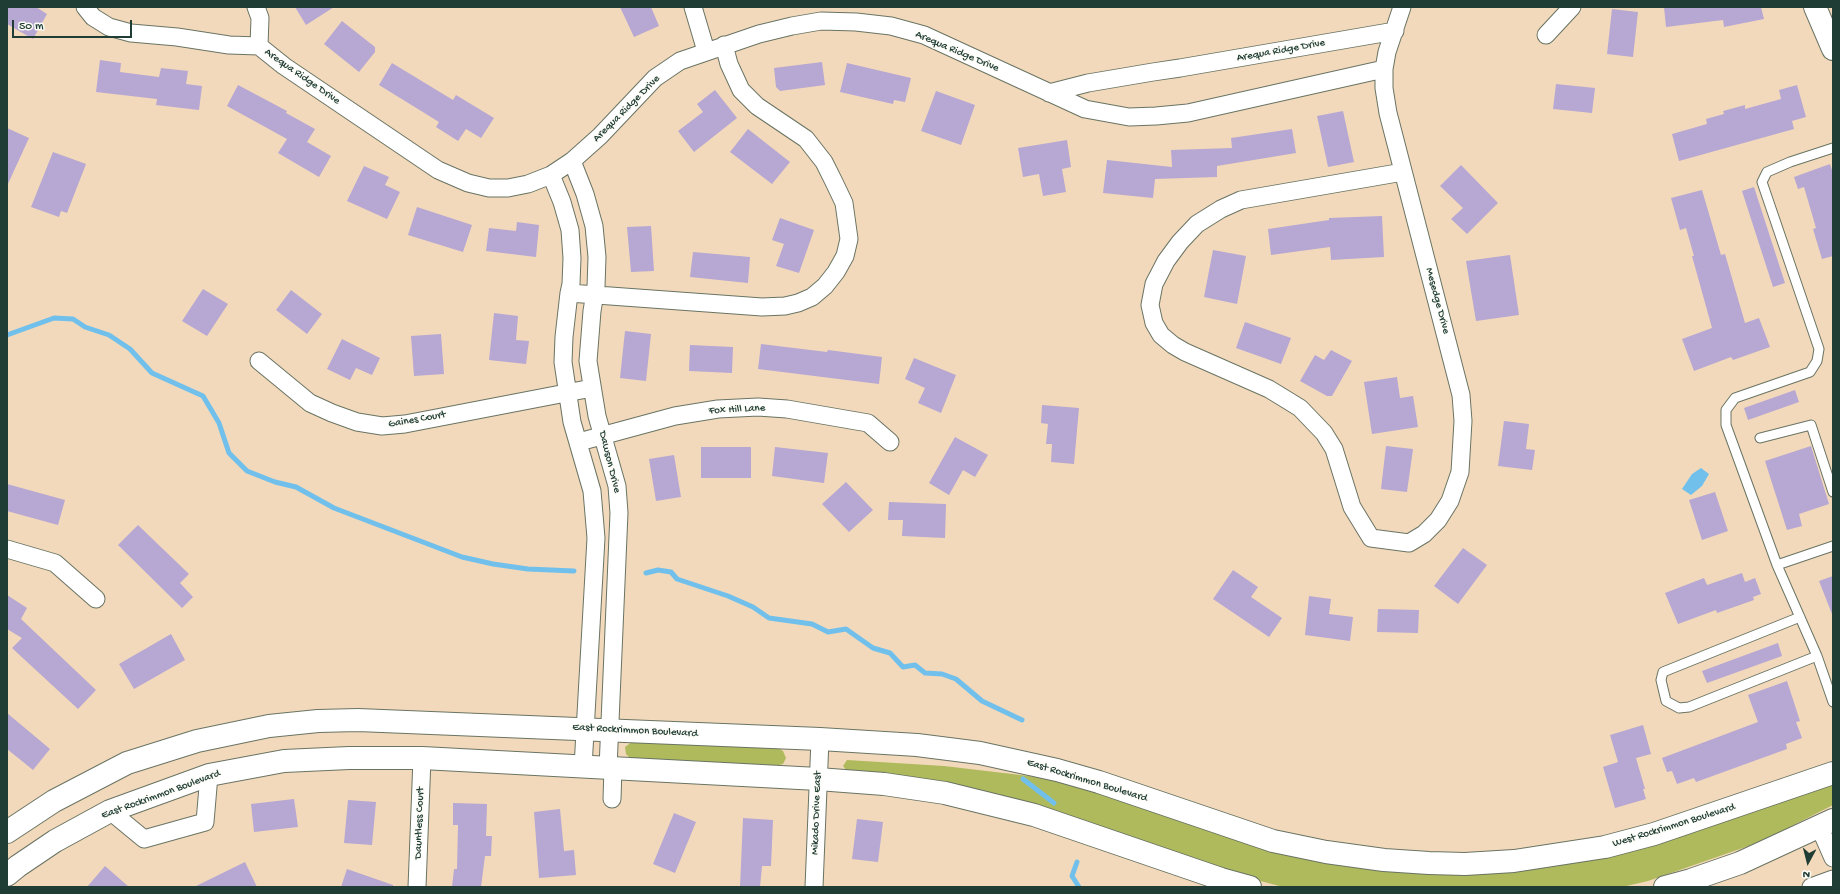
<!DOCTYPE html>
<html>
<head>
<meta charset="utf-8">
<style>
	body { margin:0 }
	#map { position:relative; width:1840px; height:894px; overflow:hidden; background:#f3d9bb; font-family:"Gochi Hand",sans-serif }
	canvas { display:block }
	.frame { position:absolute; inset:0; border:8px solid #1f3d34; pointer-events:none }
	.north { position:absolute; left:1788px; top:842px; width:40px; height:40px; -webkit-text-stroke:3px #fdfcf7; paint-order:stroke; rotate:187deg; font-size:11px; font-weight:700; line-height:16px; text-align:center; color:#1f3d34 }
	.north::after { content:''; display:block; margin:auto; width:14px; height:18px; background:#1f3d34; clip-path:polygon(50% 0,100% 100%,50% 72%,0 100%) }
	.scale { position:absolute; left:12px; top:20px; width:120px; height:18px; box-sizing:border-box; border:2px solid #1f3d34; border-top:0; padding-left:5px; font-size:12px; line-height:14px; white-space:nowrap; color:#1f3d34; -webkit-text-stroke:3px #fdfcf7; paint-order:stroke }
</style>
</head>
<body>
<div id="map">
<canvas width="1840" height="894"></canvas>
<div class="frame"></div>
<div class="north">N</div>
<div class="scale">50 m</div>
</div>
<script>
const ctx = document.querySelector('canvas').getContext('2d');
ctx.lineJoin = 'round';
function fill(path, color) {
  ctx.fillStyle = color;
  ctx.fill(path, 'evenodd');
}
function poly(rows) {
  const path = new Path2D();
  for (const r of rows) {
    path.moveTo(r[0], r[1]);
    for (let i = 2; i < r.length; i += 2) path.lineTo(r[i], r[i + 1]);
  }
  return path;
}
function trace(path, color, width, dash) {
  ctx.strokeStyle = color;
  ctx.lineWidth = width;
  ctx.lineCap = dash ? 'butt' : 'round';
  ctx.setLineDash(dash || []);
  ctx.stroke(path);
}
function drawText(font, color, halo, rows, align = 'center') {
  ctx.font = font + ' "Gochi Hand",sans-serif';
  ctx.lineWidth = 3;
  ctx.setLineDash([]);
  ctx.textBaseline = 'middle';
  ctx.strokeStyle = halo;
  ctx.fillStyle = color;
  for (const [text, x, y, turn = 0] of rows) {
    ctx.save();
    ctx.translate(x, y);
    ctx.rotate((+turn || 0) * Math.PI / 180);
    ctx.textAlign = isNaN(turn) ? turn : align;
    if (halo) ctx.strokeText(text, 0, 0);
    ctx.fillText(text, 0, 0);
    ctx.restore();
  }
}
const green = poly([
	[633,741,778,748,783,751,786,758,783,764,775,766,631,759,626,754,625,747],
	[847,760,944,766,1029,776,1067,783,1109,797,1467,873,1833,783,1833,805,1760,842,1648,881,1622,887,1283,887,847,771,843,766]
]);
const water = poly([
	[1701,468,1709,474,1702,486,1691,495,1682,489,1692,474]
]);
const stream = poly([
	[7,335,54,318,73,319,85,327,109,335,130,349,152,373,203,396,219,423,229,453,247,471,275,482,296,487,334,508,462,557,493,564,528,569,574,571],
	[646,573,658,570,671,572,677,579,728,596,753,607,769,618,812,624,828,632,846,629,873,648,890,653,903,667,915,665,925,673,942,674,956,679,982,701,1022,720],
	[1023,779,1054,803],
	[1077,862,1072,876,1079,887]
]);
const building = poly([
	[7,7,36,7,47,14,33,39,7,24],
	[295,7,334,7,306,25],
	[620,7,651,7,659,26,634,37],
	[1664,7,1761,7,1764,19,1724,27,1723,20,1666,27],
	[1612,9,1638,12,1633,57,1607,54],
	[342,21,375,47,375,52,359,72,324,44],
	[100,60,121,63,120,72,159,77,161,68,188,71,186,84,202,86,199,110,156,105,157,99,96,92],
	[822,62,825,85,780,91,776,87,774,68],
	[392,63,453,100,456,95,494,118,481,138,466,129,458,141,436,127,439,122,379,85],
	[847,63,911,78,905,102,894,100,893,104,840,92],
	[1556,84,1595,88,1592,113,1553,109],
	[238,85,287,111,286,113,315,129,307,142,331,156,319,177,278,153,287,139,227,106],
	[1797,85,1806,117,1792,121,1794,129,1679,161,1672,134,1707,124,1706,119,1724,114,1723,111,1745,105,1745,109,1781,99,1779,90],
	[715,90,737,118,694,152,678,131,703,112,697,104],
	[936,91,975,105,961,145,921,131],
	[1343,111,1354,162,1328,167,1317,116],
	[7,128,29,138,7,186],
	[748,129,790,162,772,184,730,152],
	[1292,129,1296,153,1217,166,1217,177,1155,179,1153,198,1103,193,1107,160,1172,167,1171,150,1232,148,1231,138],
	[1067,140,1071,167,1062,169,1066,192,1043,196,1039,174,1023,177,1018,148],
	[53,152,86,164,67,213,61,211,59,217,31,207],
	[1830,164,1833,173,1833,256,1822,259,1813,229,1816,228,1804,187,1798,189,1794,177],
	[1461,165,1498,203,1467,234,1451,219,1463,208,1440,186],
	[364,166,389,177,385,185,400,192,387,219,347,201],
	[1754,187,1785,283,1773,287,1742,191],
	[1702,190,1721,255,1725,254,1745,323,1759,318,1770,347,1733,360,1731,357,1694,371,1682,339,1712,328,1692,256,1694,256,1686,228,1680,230,1671,198],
	[417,207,472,225,463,252,408,235],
	[1382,216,1384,257,1331,260,1330,247,1271,255,1268,229,1329,220,1329,218],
	[780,218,814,230,799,273,776,266,784,244,772,240],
	[517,222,539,225,536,257,486,251,489,228,516,231],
	[651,226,654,271,631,272,627,227],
	[1213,250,1246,256,1237,304,1204,297],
	[693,252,750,257,748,283,690,277],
	[1510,255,1519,315,1476,321,1466,261],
	[203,289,228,304,207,336,182,321],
	[291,290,322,314,307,334,276,310],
	[494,313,518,316,516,340,529,341,526,364,489,360],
	[1245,322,1291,338,1281,364,1236,348],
	[625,331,651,334,646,381,620,378],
	[441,334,444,374,414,376,411,336],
	[342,339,380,358,372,375,356,368,350,380,327,369],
	[761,344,827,352,828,350,882,357,879,384,758,369],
	[690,345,733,347,732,373,689,371],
	[1331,350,1352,361,1332,396,1327,396,1300,381,1315,355,1324,360],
	[914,358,956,375,941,413,918,403,925,388,905,379],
	[1397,377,1400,398,1413,396,1418,427,1372,434,1364,382],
	[1795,390,1799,402,1748,420,1744,408],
	[1042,405,1079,408,1074,464,1051,462,1052,444,1046,444,1048,424,1041,423],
	[1504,421,1529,424,1526,449,1535,450,1532,470,1498,466],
	[955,437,988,455,975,477,963,470,949,495,929,483],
	[1386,446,1413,449,1407,492,1381,489],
	[1811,446,1829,504,1799,514,1802,526,1787,530,1765,461],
	[701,447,751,447,751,478,701,478],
	[775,447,828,453,824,483,772,476],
	[674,455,681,497,656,501,649,459],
	[846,482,873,510,849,532,822,504],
	[7,484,65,500,58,525,7,511],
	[1715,492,1728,531,1702,540,1689,500],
	[889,502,946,504,945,538,902,536,903,520,888,520],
	[138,525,189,574,180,583,193,597,182,608,118,545],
	[1463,548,1487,565,1458,604,1434,586],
	[1233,570,1258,587,1251,597,1282,618,1269,637,1213,599],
	[1742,573,1745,582,1755,578,1761,594,1753,597,1754,600,1717,613,1716,610,1678,624,1665,593,1704,578,1707,585],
	[1833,576,1833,614,1832,614,1819,581],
	[7,595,27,608,21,619,96,690,78,709,12,648,22,638,7,629],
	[1309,596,1331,599,1329,614,1353,617,1350,641,1305,635],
	[1378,609,1419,610,1418,633,1377,632],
	[171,634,185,660,134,689,119,664],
	[1778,643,1782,656,1707,683,1702,671],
	[1787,681,1800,721,1796,722,1802,738,1786,744,1787,749,1696,782,1694,778,1677,784,1672,771,1667,772,1662,758,1758,722,1748,695],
	[7,713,50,749,33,770,7,749],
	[1643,725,1651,754,1636,758,1645,789,1643,789,1646,799,1615,808,1603,767,1618,762,1610,735],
	[294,799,298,827,254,832,251,804],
	[348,800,376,802,372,845,344,843],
	[453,803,487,804,486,836,492,836,491,856,485,856,481,887,452,887,454,869,457,869,458,825,453,825],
	[560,809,564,851,574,850,576,875,539,878,534,812],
	[674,813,696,822,675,873,653,864],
	[743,818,773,820,771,866,762,866,760,887,740,887],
	[857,819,883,822,878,862,852,859],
	[245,862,257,887,194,887],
	[105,866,129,887,87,887],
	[347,869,393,885,393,887,341,887]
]);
const service = poly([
	[1833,148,1790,162,1767,172,1762,182,1819,349,1817,361,1810,372,1735,398,1726,410,1726,425,1777,565,1817,656,1833,702],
	[1760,438,1811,425,1833,492],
	[1777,565,1833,546],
	[1800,617,1663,672,1661,680,1666,701,1679,708,1689,707,1817,656]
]);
const minor = poly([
	[85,7,93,17,109,27,131,33,177,37,229,45,259,46,284,66,438,170,468,183,489,188,508,188,528,184,551,175,572,161,600,136,655,78,680,61,759,34,792,26,821,21,856,22,891,26,924,35,1085,109,1129,117,1156,116,1188,113,1384,69],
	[256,7,260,18,259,46],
	[693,7,706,51],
	[1402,7,1387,52,1384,69,1384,88,1388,113,1461,395,1463,421,1460,472,1450,501,1438,520,1424,534,1409,543,1371,538,1352,507,1334,449,1324,433,1300,408,1269,389,1185,352,1173,345,1161,335,1154,323,1150,305,1154,284,1166,261,1180,242,1197,224,1221,209,1241,200,1403,172],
	[1546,35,1572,7],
	[1049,93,1088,83,1153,72,1180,68,1395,31],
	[572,161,585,194,594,226,597,257,596,287,592,311,588,361,597,416,617,486,619,513,608,768],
	[551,175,562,202,570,230,572,258,571,284,569,293,564,337,563,362,572,422,592,491,596,538,583,767],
	[569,293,762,307,785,306,798,303,812,297,825,286,836,272,845,256,849,239,844,203,834,182,824,162,806,139,757,106,741,90,729,64,724,45],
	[259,361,310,403,332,413,357,422,382,426,405,424,592,388],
	[579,442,675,416,718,409,758,407,787,409,868,423,890,442],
	[7,549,55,563,96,599],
	[612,799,613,768],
	[110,811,144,839,205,822,209,775],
	[1819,826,1833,858],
	[417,887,422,758],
	[814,887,820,739],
	[1811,887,1833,879]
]);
const tertiary = poly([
	[1815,7,1833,49]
]);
const secondary = poly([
	[7,832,54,801,127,763,197,741,269,726,318,721,358,720,820,739,917,745,980,753,1057,770,1099,782,1273,841,1326,852,1384,860,1429,863,1465,864,1514,861,1605,847,1654,834,1833,773],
	[7,875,18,866,55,841,110,811,209,775,284,761,349,758,422,758,818,779,884,784,945,793,1034,815,1221,879,1250,887],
	[1665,887,1691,880,1740,863,1833,820]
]);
const streetNames = [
	["Arequa Ridge Drive",1281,51,-10],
	["Arequa Ridge Drive",957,52,23],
	["Arequa Ridge Drive",302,77,35],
	["Arequa Ridge Drive",627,109,-45],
	["Mesedge Drive",1437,301,75],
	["Fox Hill Lane",737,410,-3],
	["Gaines Court",417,420,-10],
	["Dawson Drive",609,462,76],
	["East Rockrimmon Boulevard",635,731,3],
	["East Rockrimmon Boulevard",1087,781,17],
	["East Rockrimmon Boulevard",161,795,-20],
	["Mikado Drive East",817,813,-88],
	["Dauntless Court",420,823,-88],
	["West Rockrimmon Boulevard",1674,826,-17]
];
fill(green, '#afba5c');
fill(water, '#71c0ec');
trace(stream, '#71c0ec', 5);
fill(building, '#b6a7d3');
trace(service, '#697463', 11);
trace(minor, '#697463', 19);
trace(tertiary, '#697463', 24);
trace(secondary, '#697463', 24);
trace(service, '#fff', 9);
trace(minor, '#fff', 17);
trace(tertiary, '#fff', 22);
trace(secondary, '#fff', 22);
drawText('11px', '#1f3d34', '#fdfcf7', streetNames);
</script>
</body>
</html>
